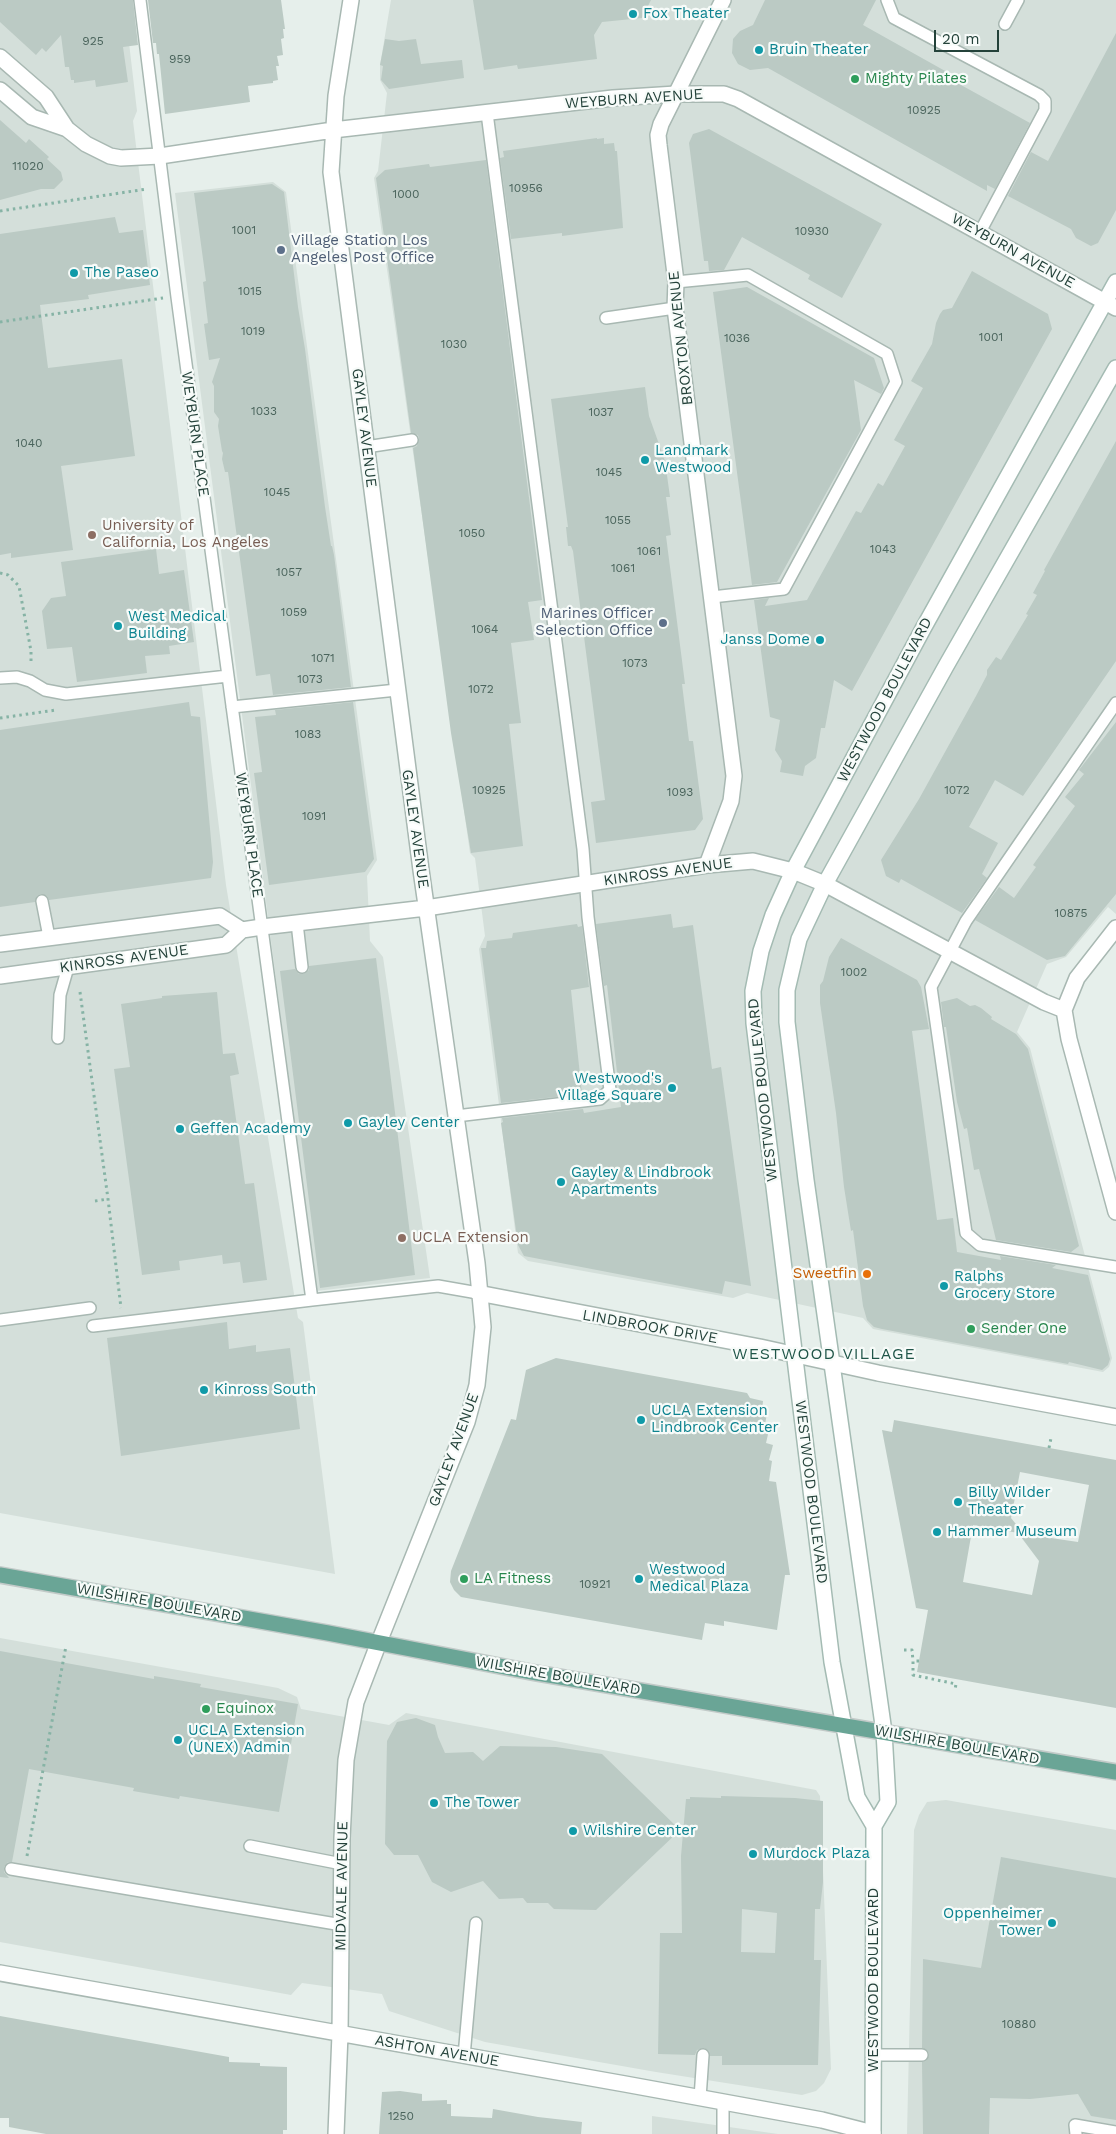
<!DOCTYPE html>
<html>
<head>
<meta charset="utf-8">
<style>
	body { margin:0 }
	#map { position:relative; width:1116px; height:2134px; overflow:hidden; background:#e6efeb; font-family:"Work Sans",sans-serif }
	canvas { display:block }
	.scale { position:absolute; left:934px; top:30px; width:65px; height:22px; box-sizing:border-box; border:2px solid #24423a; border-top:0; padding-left:6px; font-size:15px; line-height:18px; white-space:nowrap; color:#24423a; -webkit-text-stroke:4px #f7fbf9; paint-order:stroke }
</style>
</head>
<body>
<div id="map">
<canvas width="1116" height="2134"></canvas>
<div class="scale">20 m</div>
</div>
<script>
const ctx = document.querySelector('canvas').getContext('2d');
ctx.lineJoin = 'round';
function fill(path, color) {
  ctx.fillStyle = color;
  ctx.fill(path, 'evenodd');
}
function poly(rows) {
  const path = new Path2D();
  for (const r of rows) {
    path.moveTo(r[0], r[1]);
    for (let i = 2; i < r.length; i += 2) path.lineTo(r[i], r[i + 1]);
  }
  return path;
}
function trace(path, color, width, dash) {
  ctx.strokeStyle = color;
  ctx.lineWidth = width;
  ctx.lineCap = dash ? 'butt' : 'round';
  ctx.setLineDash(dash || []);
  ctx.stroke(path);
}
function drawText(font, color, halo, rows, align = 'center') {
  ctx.font = font + ' "Work Sans",sans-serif';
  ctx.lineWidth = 4.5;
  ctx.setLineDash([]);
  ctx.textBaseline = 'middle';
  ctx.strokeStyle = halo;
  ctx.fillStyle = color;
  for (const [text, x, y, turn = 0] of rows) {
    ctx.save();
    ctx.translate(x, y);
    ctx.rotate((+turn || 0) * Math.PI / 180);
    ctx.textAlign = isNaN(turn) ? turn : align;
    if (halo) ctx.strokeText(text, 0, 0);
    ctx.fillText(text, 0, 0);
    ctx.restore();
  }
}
const built = poly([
	[0,0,124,0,137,111,133,121,226,885,298,1318,303,1322,335,1574,0,1513],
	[391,0,1116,0,1116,914,1108,907,1066,957,1047,964,1017,1032,1030,1048,1112,1358,1109,1367,1103,1372,873,1329,863,1318,747,1293,733,1298,528,1261,518,1253,479,949,485,936,475,858,470,853,374,178,378,171,387,93,380,80,380,65],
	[273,182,286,192,377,860,367,876,370,941,383,957,430,1278,316,1291,175,193],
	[0,1638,278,1688,297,1697,301,1709,389,1725,406,1713,816,1790,820,1796,831,2069,824,2083,816,2091,802,2095,656,2072,485,2042,389,2011,382,1994,302,1983,291,1995,0,1942],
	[946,1800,1116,1830,1116,2134,907,2134,914,1830,919,1815,927,1802],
	[652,2116,778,2134,652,2134]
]);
const building = poly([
	[0,0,133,0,138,45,123,47,128,82,96,87,95,80,74,83,74,80,71,80,69,67,65,67,61,35,46,52,42,48,36,55,0,22],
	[148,0,281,0,285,29,283,29,284,38,281,39,283,55,277,56,279,66,276,66,278,80,273,81,273,83,248,86,250,102,165,114,159,54,157,54,156,43,153,43],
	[473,0,651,0,642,18,602,22,594,35,597,59,518,69,517,65,484,70],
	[765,0,876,0,863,25,963,81,961,85,1030,123,995,189,987,185,987,191,768,68,750,70,738,64,732,53,733,39,740,31,753,25],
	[1116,33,1116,210,1098,243,1091,246,1076,238,1071,229,1008,196,1031,152,1048,161],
	[385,39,399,41,416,39,421,64,462,60,464,78,389,89,381,80,383,66,380,65],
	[0,120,26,143,29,139,49,157,47,159,61,172,63,180,54,189,41,189,0,200],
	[709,129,882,224,842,298,808,279,810,275,742,237,724,270,709,271,708,261,704,261,689,143,693,134],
	[597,138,597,139,604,138,604,144,614,143,615,151,617,151,623,228,562,236,562,233,511,239,500,158,504,157,503,151],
	[486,160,542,600,528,602,534,640,511,643,521,723,509,724,523,846,471,853,451,733,413,448,417,446,419,439,418,435,411,433,376,178,385,170,429,164,430,167],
	[272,184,284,192,298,307,305,349,325,507,331,546,332,546,334,555,351,687,273,695,270,674,256,676,228,472,225,472,222,459,223,453,222,451,218,426,219,419,214,412,214,386,212,382,220,358,209,360,204,324,208,323,203,282,206,281,194,193],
	[115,217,119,233,143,230,150,285,88,295,89,299,40,305,48,368,122,359,135,456,61,466,73,550,11,558,11,553,0,555,0,234],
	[972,271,1048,314,1052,329,852,691,834,680,825,728,821,728,816,758,805,766,803,776,780,772,782,761,775,750,780,720,770,717,754,600,769,598,765,606,807,600,856,511,861,513,878,483,883,486,905,446,894,440,923,388,911,381,932,344,936,323,940,314,943,310,952,308],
	[747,287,874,358,884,388,881,394,854,380,861,430,777,582,752,585,713,292],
	[645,387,649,416,665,461,670,497,666,497,671,535,666,536,685,684,682,684,689,741,693,741,703,819,695,830,596,843,591,802,605,800,573,551,571,546,568,546,566,527,568,527,551,399],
	[1116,441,1116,661,1023,796,995,780,969,827,998,843,982,874,987,878,962,913,901,879,899,883,886,876,881,860,919,799,976,696,987,675,987,670,996,657,1001,660,1028,615,1026,614,1037,595,1033,593,1045,571,1044,570],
	[156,549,159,574,184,570,194,642,169,646,170,654,145,656,147,673,77,682,72,647,47,649,42,611,51,598,66,596,61,562],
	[189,702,191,716,200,717,213,862,211,878,49,900,47,896,41,894,37,896,35,902,0,907,0,730],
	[353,702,374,859,365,872,269,885,254,773,262,772,255,717,276,715,275,710],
	[1116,722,1116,894,1065,956,1047,960,975,920,999,887,1014,898,1036,867,1033,865,1075,806,1065,797,1084,774,1079,770],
	[671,914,673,928,693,925,712,1069,721,1067,751,1286,725,1281,722,1294,524,1256,518,1245,501,1123,503,1122,502,1118,583,1109,584,1113,621,1107,607,985,604,986,596,924],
	[577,924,578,927,582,926,589,987,571,990,582,1094,501,1103,481,948,486,948,487,941,512,938,513,933],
	[841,938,917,980,921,987,929,1029,912,1031,937,1220,953,1218,957,1252,1001,1260,1000,1256,1056,1265,1052,1268,1088,1275,1110,1359,1108,1365,1102,1370,1069,1362,1068,1364,882,1329,874,1327,867,1320,863,1306,853,1230,851,1231,844,1187,836,1113,820,1003,820,985,823,981,829,957],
	[376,958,415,1275,320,1288,280,971,295,969,299,974,303,974,309,970,309,966],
	[217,992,223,1054,235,1053,239,1074,230,1076,245,1184,254,1183,267,1280,243,1283,240,1262,223,1264,222,1255,179,1261,180,1270,142,1275,114,1069,130,1067,121,1004,162,998,162,996],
	[957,998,970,1006,975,1005,981,1008,992,1017,991,1019,1016,1034,1028,1049,1079,1246,1071,1252,996,1240,979,1169,974,1170,967,1128,964,1129,957,1102,946,1027,944,1027,941,1002],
	[227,1322,229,1349,256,1345,256,1352,290,1348,300,1429,121,1456,107,1338],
	[556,1358,747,1393,750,1398,763,1401,762,1412,767,1414,764,1429,769,1430,766,1443,773,1445,769,1460,772,1461,769,1481,776,1482,790,1575,785,1575,777,1630,724,1621,724,1626,705,1623,702,1640,461,1597,454,1590,450,1582,451,1571,511,1419,516,1420,526,1370],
	[894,1420,1116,1460,1116,1708,917,1672,928,1610,916,1608,882,1430,892,1432],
	[1020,1472,1089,1485,1078,1542,1024,1534,1011,1518],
	[973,1525,1024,1534,1018,1533,1039,1561,1032,1595,963,1582],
	[0,1651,154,1679,154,1676,201,1684,200,1687,298,1704,279,1812,180,1796,179,1799,133,1791,134,1788,29,1769,12,1862,8,1862,4,1867,4,1872,9,1878,0,1877],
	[416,1718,435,1725,438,1737,445,1753,473,1752,483,1761,500,1746,556,1747,602,1754,680,1830,596,1910,554,1909,548,1903,527,1903,523,1898,499,1899,483,1881,451,1892,432,1882,418,1855,394,1855,385,1844,387,1741,397,1722],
	[721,1796,795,1798,823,1801,823,1882,820,1909,815,1909,814,1960,821,1960,818,2065,722,2065,722,2056,710,2056,709,2051,704,2048,697,2050,695,2055,658,2054,660,1933,682,1933,681,1856,686,1799,690,1799,690,1797,721,1798],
	[742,1909,777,1913,775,1953,741,1952],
	[1001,1857,1116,1878,1116,2120,1091,2116,1078,2094,1030,2099,990,2098,989,2134,923,2134,922,2062,926,2061,929,2055,928,2051,922,2048,923,1959,981,1968],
	[0,2016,229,2057,229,2062,260,2063,260,2066,287,2067,287,2130,283,2130,283,2134,46,2134,9,2127,9,2118,0,2118],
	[400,2091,422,2094,422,2101,447,2100,447,2104,451,2104,451,2116,492,2118,493,2109,538,2117,582,2122,581,2134,379,2134,382,2092]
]);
const path = poly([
	[0,211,147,189],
	[0,322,163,298],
	[0,573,8,575,19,586,31,651,31,665],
	[0,718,56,710],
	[80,992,108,1199,121,1308],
	[95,1201,108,1199],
	[1049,1448,1051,1438],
	[904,1650,912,1650,913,1661],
	[919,1661,913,1661,913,1675,956,1684,955,1690],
	[27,1856,66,1646]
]);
const service = poly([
	[140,0,177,297,312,1300,438,1286,478,1293],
	[887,0,894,18,1039,95,1045,101,1045,110,980,232],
	[1005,24,1018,0],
	[676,282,748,275,887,354,896,382,784,589,712,597],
	[606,318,675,308],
	[366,447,412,440],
	[0,678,17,677,30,681,45,690,66,694,228,676],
	[1116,703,966,921,931,987,966,1233,980,1245,1116,1267],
	[232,707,397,690],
	[42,901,49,937],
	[297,923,302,967],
	[58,1038,60,995,68,967],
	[456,1116,600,1099,610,1090,588,917,583,849,487,113],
	[0,1320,90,1308],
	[93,1326,312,1300],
	[250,1846,342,1864],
	[11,1869,342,1925],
	[874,2055,922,2055],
	[464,2056,476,1923],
	[700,2098,703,2055],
	[723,2134,723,2102],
	[1076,2134,1075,2125,1116,2132]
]);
const pedestrian = poly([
	[676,94,661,124,658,135,659,145,676,282,675,308,734,776,731,801,707,865]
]);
const minor = poly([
	[676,94,723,0],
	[426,908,707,865,753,861,793,871,825,884,1044,1002,1064,1010],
	[1116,928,1077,978,1064,1010,1069,1039,1116,1212],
	[0,1973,625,2084,822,2120,873,2133],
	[336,2134,340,2034,342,1838,346,1760,356,1702,379,1642]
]);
const tertiary = poly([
	[351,0,336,96,331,172,421,870,477,1263,483,1327,477,1385,467,1422,379,1642],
	[0,57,46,97,67,129,86,144,110,156,121,158,160,156,333,130,613,98,676,94,724,94,738,99,1116,308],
	[0,90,32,117,67,129],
	[0,944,220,916,242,930],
	[0,976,226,945,242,930,262,927,426,908],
	[478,1293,760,1347,878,1373,1116,1417]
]);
const secondary = poly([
	[874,1826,857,1797,832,1662,754,1023,753,991,761,951,773,915,793,871,924,627,1116,282],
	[873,2134,874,1826,888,1802,884,1732,806,1180,787,1022,787,990,799,939,825,884,946,666,1116,368]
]);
const primary = poly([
	[0,1575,328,1633,536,1673,1116,1772]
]);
const markers = [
	[633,14,5,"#0f9aa8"],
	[759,50,5,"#0f9aa8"],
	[855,79,5,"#2e9e5b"],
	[281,250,5,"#5c6f8a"],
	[74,273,5,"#0f9aa8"],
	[645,460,5,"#0f9aa8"],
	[92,535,5,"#8d6e63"],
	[663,623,5,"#5c6f8a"],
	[118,626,5,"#0f9aa8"],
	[820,640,5,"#0f9aa8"],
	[672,1088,5,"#0f9aa8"],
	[348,1123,5,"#0f9aa8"],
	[180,1129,5,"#0f9aa8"],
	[561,1182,5,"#0f9aa8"],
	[402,1238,5,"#8d6e63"],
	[867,1274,5,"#e8710a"],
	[944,1286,5,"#0f9aa8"],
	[971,1329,5,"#2e9e5b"],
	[204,1390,5,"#0f9aa8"],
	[641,1420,5,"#0f9aa8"],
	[958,1502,5,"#0f9aa8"],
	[937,1532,5,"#0f9aa8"],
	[464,1579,5,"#2e9e5b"],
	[639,1579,5,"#0f9aa8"],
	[206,1709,5,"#2e9e5b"],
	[178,1740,5,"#0f9aa8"],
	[434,1803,5,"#0f9aa8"],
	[573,1831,5,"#0f9aa8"],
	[753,1854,5,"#0f9aa8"],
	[1052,1923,5,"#0f9aa8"]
];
const numberNames = [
	["925",93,41],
	["959",180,59],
	["10925",924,110],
	["11020",28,166],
	["10956",526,188],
	["1000",406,194],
	["1001",244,230],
	["10930",812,231],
	["1015",250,291],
	["1019",253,331],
	["1001",991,337],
	["1036",737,338],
	["1030",454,344],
	["1033",264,411],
	["1037",601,412],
	["1040",29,443],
	["1045",609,472],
	["1045",277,492],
	["1055",618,520],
	["1050",472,533],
	["1043",883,549],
	["1061",649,551],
	["1061",623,568],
	["1057",289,572],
	["1059",294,612],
	["1064",485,629],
	["1071",323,658],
	["1073",635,663],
	["1073",310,679],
	["1072",481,689],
	["1083",308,734],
	["10925",489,790],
	["1072",957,790],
	["1093",680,792],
	["1091",314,816],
	["10875",1071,913],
	["1002",854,972],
	["10921",595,1584],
	["10880",1019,2024],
	["1250",401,2116]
];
const cultureNames = [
	["Fox Theater",643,14],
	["Bruin Theater",769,50],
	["The Paseo",84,273],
	["Landmark",655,451],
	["Westwood",655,468],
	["West Medical",128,617],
	["Building",128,634],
	["Janss Dome",810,640,"right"],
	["Westwood's",662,1079,"right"],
	["Village Square",662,1096,"right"],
	["Gayley Center",358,1123],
	["Geffen Academy",190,1129],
	["Gayley & Lindbrook",571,1173],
	["Apartments",571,1190],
	["Ralphs",954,1277],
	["Grocery Store",954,1294],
	["Kinross South",214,1390],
	["UCLA Extension",651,1411],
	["Lindbrook Center",651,1428],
	["Billy Wilder",968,1493],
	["Theater",968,1510],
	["Hammer Museum",947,1532],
	["Westwood",649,1570],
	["Medical Plaza",649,1587],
	["UCLA Extension",188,1731],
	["(UNEX) Admin",188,1748],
	["The Tower",444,1803],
	["Wilshire Center",583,1831],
	["Murdock Plaza",763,1854],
	["Oppenheimer",1042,1914,"right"],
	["Tower",1042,1931,"right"]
];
const leisureNames = [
	["Mighty Pilates",865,79],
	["Sender One",981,1329],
	["LA Fitness",474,1579],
	["Equinox",216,1709]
];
const streetNames = [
	["WEYBURN AVENUE",634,99,-4],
	["WEYBURN AVENUE",1013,251,29],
	["BROXTON AVENUE",681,338,-96],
	["GAYLEY AVENUE",364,428,83],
	["WEYBURN PLACE",195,434,82],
	["WESTWOOD BOULEVARD",885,700,-62],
	["GAYLEY AVENUE",415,829,82],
	["WEYBURN PLACE",249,835,82],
	["KINROSS AVENUE",668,872,-8],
	["KINROSS AVENUE",124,959,-8],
	["WESTWOOD BOULEVARD",763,1090,-96],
	["LINDBROOK DRIVE",650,1327,10],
	["GAYLEY AVENUE",454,1450,-70],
	["WESTWOOD BOULEVARD",811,1492,83],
	["WILSHIRE BOULEVARD",159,1603,10],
	["WILSHIRE BOULEVARD",558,1676,10],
	["WILSHIRE BOULEVARD",957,1745,10],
	["MIDVALE AVENUE",342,1886,-89],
	["WESTWOOD BOULEVARD",874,1980,-90],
	["ASHTON AVENUE",437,2051,10]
];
const serviceNames = [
	["Village Station Los",291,241],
	["Angeles Post Office",291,258],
	["Marines Officer",653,614,"right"],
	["Selection Office",653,631,"right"]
];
const educationNames = [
	["University of",102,526],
	["California, Los Angeles",102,543],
	["UCLA Extension",412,1238]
];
const foodNames = [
	["Sweetfin",857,1274]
];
const neighbourhoodNames = [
	["WESTWOOD VILLAGE",824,1354]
];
fill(built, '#d4dfda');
fill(building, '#bbcac4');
trace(service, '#a8b8b2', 14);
trace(pedestrian, '#a8b8b2', 18);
trace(minor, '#a8b8b2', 18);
trace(tertiary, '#a8b8b2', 18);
trace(secondary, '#a4bbb3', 18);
trace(primary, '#c2cac8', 18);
trace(path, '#86b3a5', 3, [2.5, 4]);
trace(service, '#fff', 11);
trace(pedestrian, '#fff', 15);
trace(minor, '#fff', 15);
trace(tertiary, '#fff', 15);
trace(secondary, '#fff', 15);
trace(primary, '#6aa596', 15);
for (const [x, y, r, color] of markers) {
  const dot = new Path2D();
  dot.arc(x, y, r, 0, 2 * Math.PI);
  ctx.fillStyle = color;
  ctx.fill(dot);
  trace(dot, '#f7fbf9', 2);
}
drawText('12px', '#4a645c', null, numberNames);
drawText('15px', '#0d838f', '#f7fbf9', cultureNames, 'left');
drawText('15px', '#27864d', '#f7fbf9', leisureNames, 'left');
drawText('15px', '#24423a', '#f7fbf9', streetNames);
drawText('15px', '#4e5e75', '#f7fbf9', serviceNames, 'left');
drawText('15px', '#785e54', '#f7fbf9', educationNames, 'left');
drawText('15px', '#c56008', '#f7fbf9', foodNames, 'right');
ctx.letterSpacing = '1px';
drawText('16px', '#1f5548', '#f7fbf9', neighbourhoodNames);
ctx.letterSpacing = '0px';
</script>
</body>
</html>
